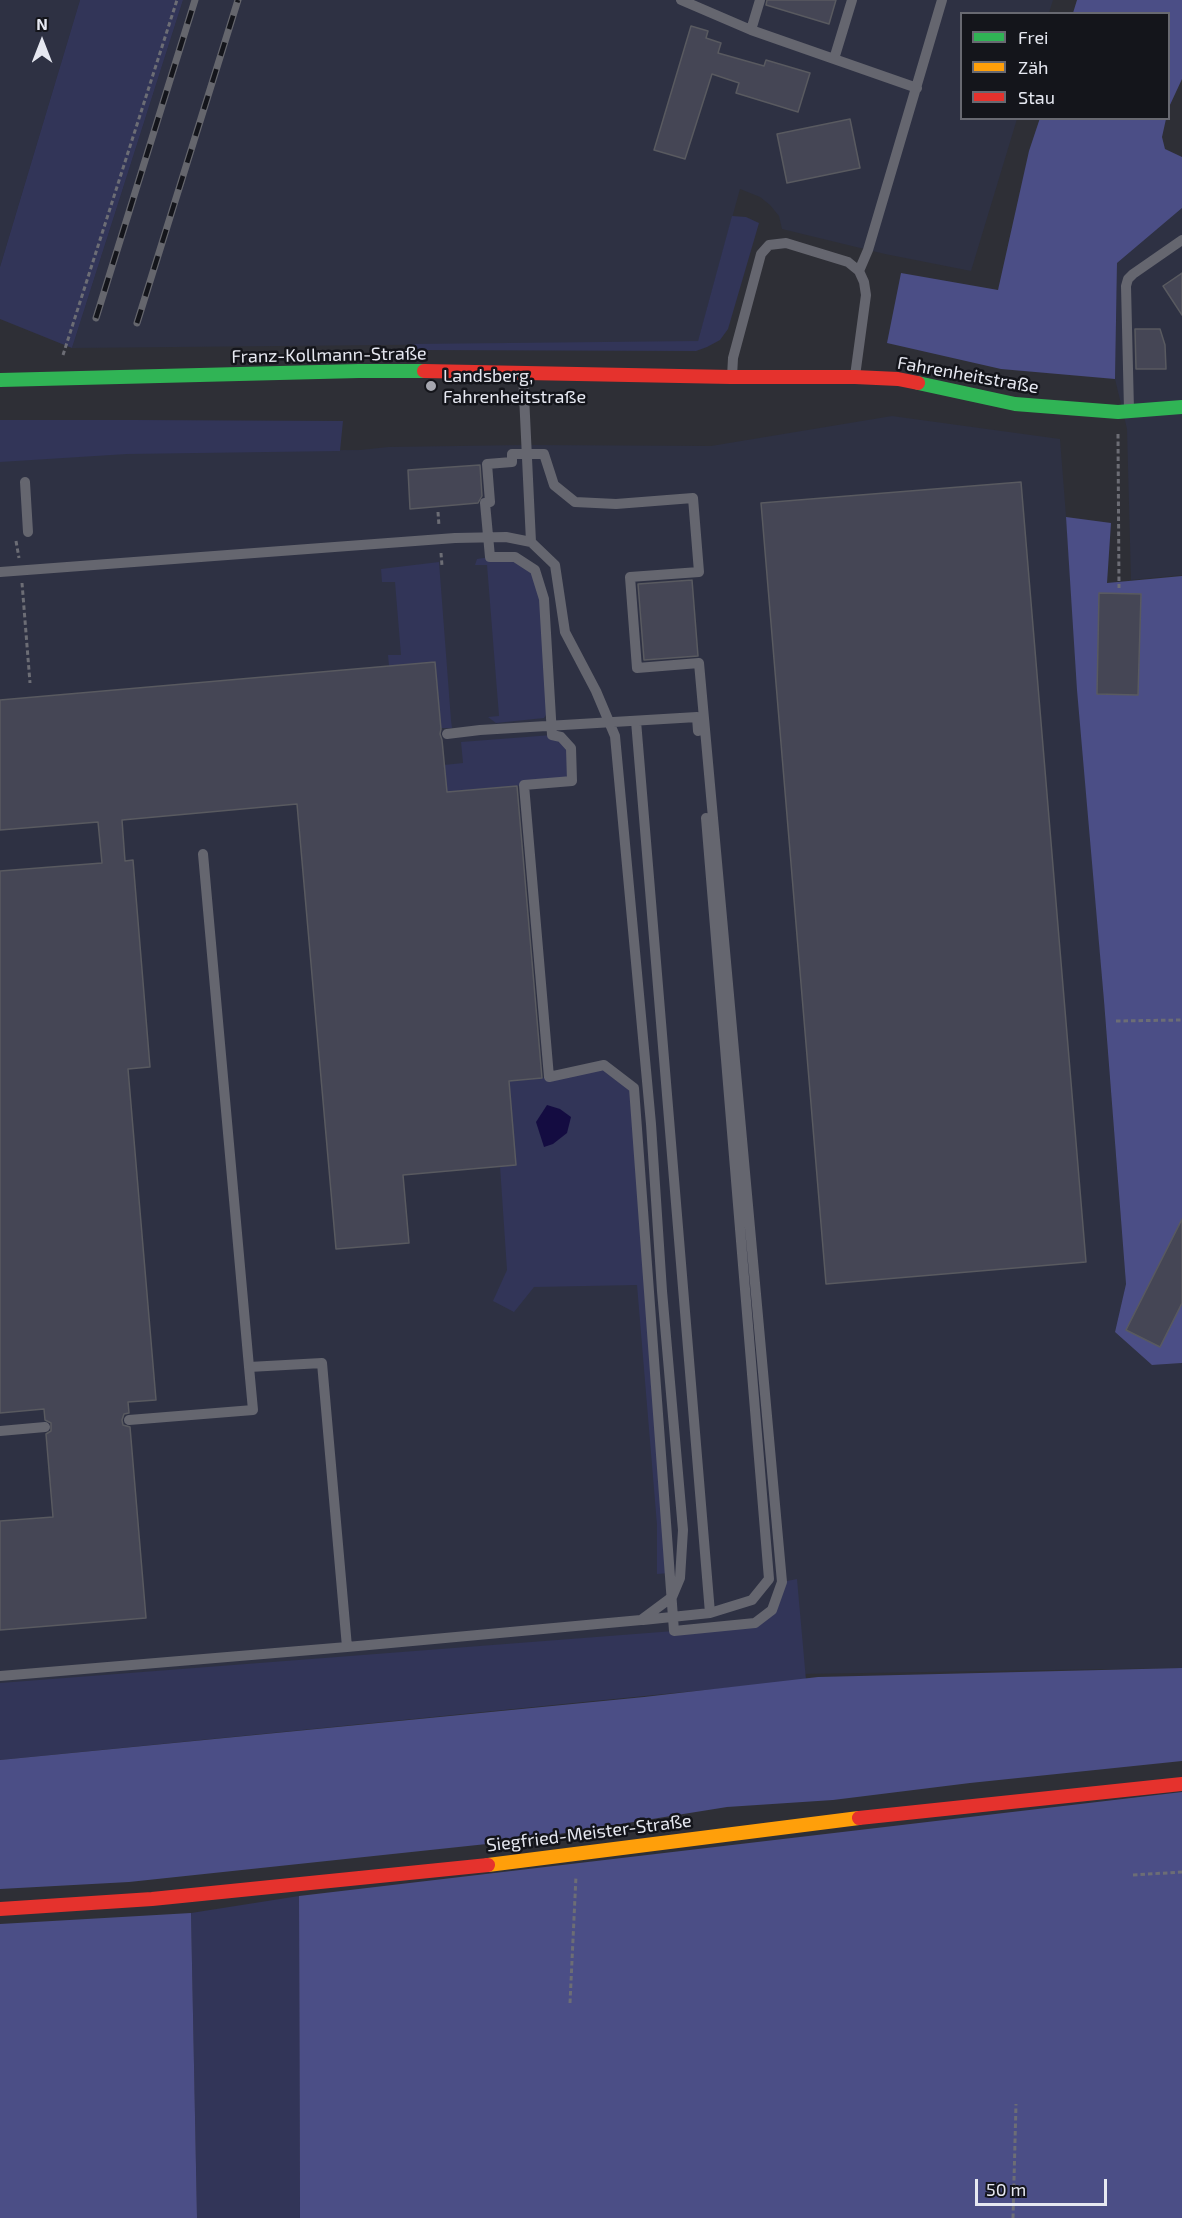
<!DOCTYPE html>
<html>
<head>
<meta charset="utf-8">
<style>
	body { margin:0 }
	#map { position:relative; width:1182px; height:2218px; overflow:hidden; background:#2e2f36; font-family:"Exo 2",sans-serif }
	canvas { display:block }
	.legend { position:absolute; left:960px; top:12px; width:210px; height:108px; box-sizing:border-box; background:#14151b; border:2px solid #686971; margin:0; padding:8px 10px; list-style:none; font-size:18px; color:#e6e8f1 }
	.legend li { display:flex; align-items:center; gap:12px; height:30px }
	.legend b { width:30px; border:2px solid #686971 }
	.north { position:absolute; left:12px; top:12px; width:60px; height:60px; -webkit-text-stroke:4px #14151b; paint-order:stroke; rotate:0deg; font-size:16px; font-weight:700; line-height:24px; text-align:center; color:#e6e8f1 }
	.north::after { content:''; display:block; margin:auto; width:21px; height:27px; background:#e6e8f1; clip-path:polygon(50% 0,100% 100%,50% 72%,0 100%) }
	.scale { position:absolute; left:975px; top:2179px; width:132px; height:27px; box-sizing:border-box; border:3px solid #e6e8f1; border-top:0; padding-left:8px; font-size:18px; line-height:21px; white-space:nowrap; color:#e6e8f1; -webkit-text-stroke:4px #14151b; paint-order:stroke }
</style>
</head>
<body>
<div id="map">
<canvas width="1182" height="2218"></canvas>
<ul class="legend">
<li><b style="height:8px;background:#30b455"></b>Frei</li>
<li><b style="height:8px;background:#ff9f0a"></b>Zäh</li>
<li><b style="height:8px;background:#e5322d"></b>Stau</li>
</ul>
<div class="north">N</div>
<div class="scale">50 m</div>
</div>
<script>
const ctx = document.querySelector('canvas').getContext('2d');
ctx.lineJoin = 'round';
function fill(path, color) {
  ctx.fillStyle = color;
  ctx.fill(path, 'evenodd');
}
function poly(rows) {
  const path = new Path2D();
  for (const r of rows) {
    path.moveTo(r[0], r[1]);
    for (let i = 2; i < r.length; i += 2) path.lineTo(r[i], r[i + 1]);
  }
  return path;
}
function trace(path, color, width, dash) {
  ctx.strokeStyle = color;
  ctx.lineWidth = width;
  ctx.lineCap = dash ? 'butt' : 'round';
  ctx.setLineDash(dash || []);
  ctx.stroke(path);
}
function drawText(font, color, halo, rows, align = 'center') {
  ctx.font = font + ' "Exo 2",sans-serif';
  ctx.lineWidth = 5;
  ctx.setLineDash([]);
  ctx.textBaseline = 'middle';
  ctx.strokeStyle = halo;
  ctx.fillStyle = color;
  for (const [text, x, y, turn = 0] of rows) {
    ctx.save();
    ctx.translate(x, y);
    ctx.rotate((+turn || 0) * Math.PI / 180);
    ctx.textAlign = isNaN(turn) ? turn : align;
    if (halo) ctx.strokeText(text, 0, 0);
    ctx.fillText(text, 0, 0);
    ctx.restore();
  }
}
const built = poly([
	[0,0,80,0,0,267],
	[183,0,1053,0,1049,13,962,14,962,118,1017,119,971,271,885,254,782,229,779,216,770,205,760,197,740,189,698,342,72,348],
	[1182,208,1182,575,1131,580,1127,429,1115,379,1117,263],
	[892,416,1060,439,1126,1284,1115,1332,1152,1365,1182,1363,1182,1668,800,1674,0,1753,0,451,360,450,388,447,526,445,711,446]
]);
const green = poly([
	[80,0,183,0,72,348,0,319,0,267],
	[732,216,746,217,759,223,728,329,720,340,707,347,696,351,411,350,412,344,698,341],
	[0,420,137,420,343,421,340,451,127,454,0,462],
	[490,557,515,557,535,570,544,599,550,708,544,718,496,723,488,717,499,716,487,565,475,565,477,559],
	[439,562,451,720,452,728,441,728,435,662,389,666,388,655,401,655,395,582,382,582,381,569],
	[552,735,571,748,572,781,447,792,444,765,463,763,461,742],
	[604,1065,634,1088,670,1573,657,1574,657,1525,637,1285,534,1287,514,1312,493,1301,507,1270,500,1166,516,1165,509,1081,549,1077],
	[797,1579,806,1680,0,1760,0,1683,674,1631,755,1623,772,1610,782,1582],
	[299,1896,300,2218,197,2218,191,1913]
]);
const forest = poly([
	[1077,0,1182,0,1182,79,1169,107,1168,14,1073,13],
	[1040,118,1166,119,1162,137,1165,149,1182,157,1182,208,1117,263,1115,379,1001,369,887,343,901,273,998,290,1029,151],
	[1066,517,1111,523,1107,583,1182,576,1182,1363,1152,1365,1115,1332,1126,1284,1104,1001,1077,690],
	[1182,1668,1182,1761,970,1783,833,1800,727,1807,515,1841,129,1882,0,1889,0,1760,644,1697,818,1677],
	[1182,1792,1182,2218,300,2218,299,1896],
	[191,1913,197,2218,0,2218,0,1924]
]);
const water = poly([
	[547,1105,560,1109,571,1117,567,1133,553,1144,544,1147,536,1122]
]);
const building = poly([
	[767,0,836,0,829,24,766,5,767,0],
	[691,26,708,31,706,38,721,43,718,53,764,66,766,60,810,73,798,112,736,93,739,83,712,74,685,159,654,150,691,26],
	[850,119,860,168,787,183,777,134,850,119],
	[1182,273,1182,315,1163,286,1182,273],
	[1135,329,1160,329,1165,345,1166,369,1136,369,1135,329],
	[480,465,482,496,478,503,410,509,408,470,480,465],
	[1021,482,1086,1262,826,1284,761,503,1021,482],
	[692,580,698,656,644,660,638,584,692,580],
	[1099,593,1141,594,1138,695,1097,694,1099,593],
	[435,662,441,729,440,734,442,740,447,792,517,786,542,1078,509,1081,516,1165,403,1175,409,1243,336,1249,297,804,122,820,125,861,133,860,150,1067,128,1069,156,1400,128,1402,129,1413,124,1414,122,1420,123,1425,130,1427,146,1618,0,1630,0,1521,53,1517,46,1434,51,1431,51,1423,45,1420,44,1409,0,1413,0,871,102,863,98,822,0,830,0,700,435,662],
	[1182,1219,1182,1303,1160,1347,1126,1330,1182,1219]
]);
const path = poly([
	[63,355,177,0],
	[1118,434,1119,588],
	[438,512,439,526],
	[16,541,19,558],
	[441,553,442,566],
	[22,583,30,683],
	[1116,1021,1182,1020],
	[1133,1875,1182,1872],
	[570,2003,576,1876],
	[1013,2218,1016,2104]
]);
const lane = poly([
	[681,0,751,30,917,88],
	[751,30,760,0],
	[834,59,852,0],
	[859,271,868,250,942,0],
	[523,374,531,542],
	[732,377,733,358,761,254,769,245,786,243,848,262,859,271,864,282,866,295,855,376],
	[1129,410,1126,286,1128,279,1133,274,1182,240],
	[512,454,544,454,554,485,575,502,616,504,693,498,699,572,630,577,637,668,699,663,782,1582,772,1610,755,1623,674,1631,634,1088,604,1065,549,1077,524,785,572,781,571,748,561,737,552,735,544,599,535,570,515,557,490,557,485,503,490,502,487,464,512,462,512,454],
	[25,482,28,532],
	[0,572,455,538,506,537,531,542,555,565,565,632,596,691,615,736,651,1124,662,1291,683,1530,680,1578,672,1597,641,1620,347,1647,0,1676],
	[636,721,710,1613],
	[447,734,480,730,697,717,698,731],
	[203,854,249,1367,322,1363,347,1647],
	[129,1420,253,1410,249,1367],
	[0,1431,45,1427],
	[643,1620,710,1613,752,1600,769,1579,706,818]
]);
const fast = poly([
	[0,380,359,371,424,371],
	[918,383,1015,404,1118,412,1182,407]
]);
const slow = poly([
	[488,1865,859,1818]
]);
const jam = poly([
	[424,371,731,377,855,377,898,379,918,383],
	[859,1818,1182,1784],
	[0,1909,152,1899,488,1865]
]);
const rail = poly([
	[96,318,195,0],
	[137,323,238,0]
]);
const markers = [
	[431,386,6,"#a6a7b0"]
];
const streetNames = [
	["Franz-Kollmann-Straße",329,355,-1],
	["Fahrenheitstraße",968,375,10],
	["Siegfried-Meister-Straße",589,1833,-7]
];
const poiNames = [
	["Landsberg,",443,376],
	["Fahrenheitstraße",443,397]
];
fill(built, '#2e3143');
fill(green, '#323558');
fill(forest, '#4b4e86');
fill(water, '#140c41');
fill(building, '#454655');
trace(building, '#595a60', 1.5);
trace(path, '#6c6d75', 3, [4.5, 3]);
trace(lane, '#65666f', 10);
trace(fast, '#30b455', 14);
trace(slow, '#ff9f0a', 14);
trace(jam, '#e5322d', 14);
trace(rail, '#65666d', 7);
trace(rail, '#14151b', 4.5, [14]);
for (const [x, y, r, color] of markers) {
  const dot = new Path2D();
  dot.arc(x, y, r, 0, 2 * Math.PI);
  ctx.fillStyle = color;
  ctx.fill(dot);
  trace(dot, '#14151b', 2);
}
drawText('18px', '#e6e8f1', '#14151b', streetNames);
drawText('18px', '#e6e8f1', '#14151b', poiNames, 'left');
</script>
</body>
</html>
